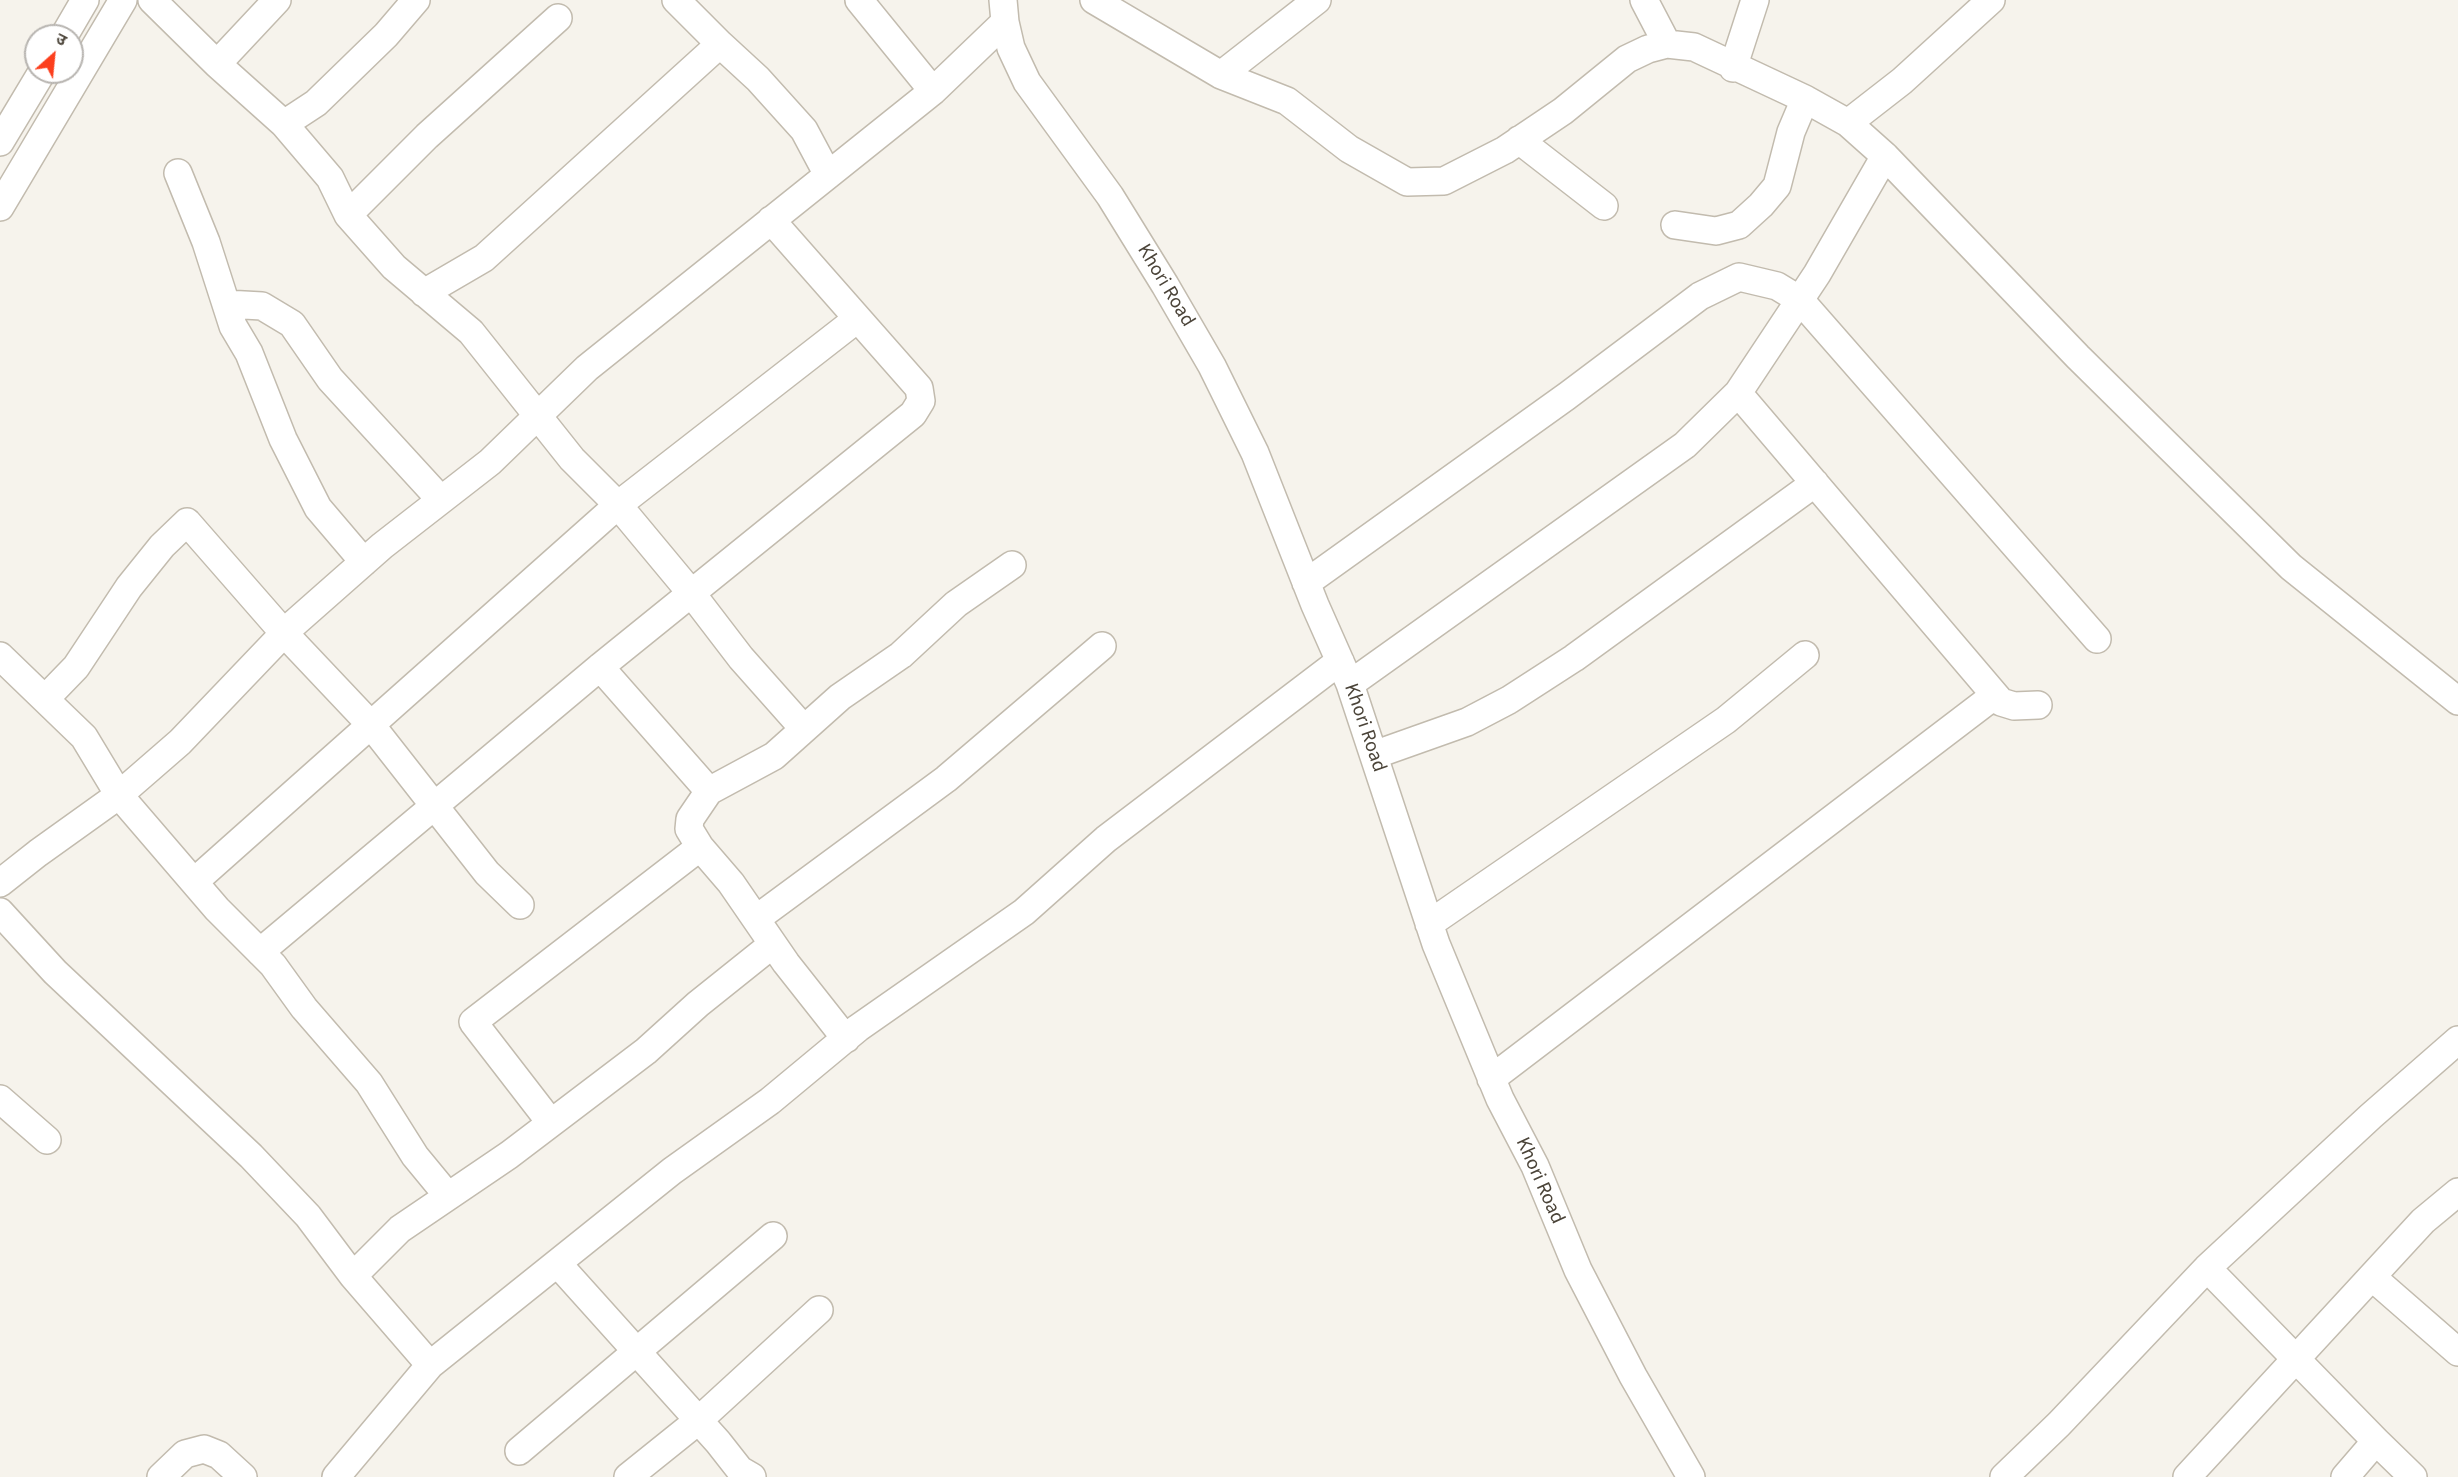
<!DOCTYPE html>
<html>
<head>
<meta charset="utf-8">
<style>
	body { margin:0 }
	#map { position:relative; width:2458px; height:1477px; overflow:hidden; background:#f6f3ec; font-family:"Source Sans 3","Noto Sans Devanagari",sans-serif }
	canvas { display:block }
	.north { position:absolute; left:24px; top:24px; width:60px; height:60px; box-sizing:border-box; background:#fff; border:2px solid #b7b4b0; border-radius:50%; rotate:27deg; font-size:16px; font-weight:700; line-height:24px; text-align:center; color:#4b4439 }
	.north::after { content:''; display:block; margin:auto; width:21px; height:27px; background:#fc3f1d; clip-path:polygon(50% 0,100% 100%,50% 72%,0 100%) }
</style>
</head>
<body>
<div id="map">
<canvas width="2458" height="1477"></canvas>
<div class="north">उ</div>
</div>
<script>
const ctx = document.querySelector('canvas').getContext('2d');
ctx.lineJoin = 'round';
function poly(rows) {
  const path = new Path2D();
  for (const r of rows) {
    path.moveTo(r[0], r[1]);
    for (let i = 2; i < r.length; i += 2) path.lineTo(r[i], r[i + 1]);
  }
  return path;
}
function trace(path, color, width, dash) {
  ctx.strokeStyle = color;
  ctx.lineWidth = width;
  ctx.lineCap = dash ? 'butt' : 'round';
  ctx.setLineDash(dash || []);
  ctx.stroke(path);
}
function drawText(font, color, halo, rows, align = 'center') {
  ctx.font = font + ' "Source Sans 3",sans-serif';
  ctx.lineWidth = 4.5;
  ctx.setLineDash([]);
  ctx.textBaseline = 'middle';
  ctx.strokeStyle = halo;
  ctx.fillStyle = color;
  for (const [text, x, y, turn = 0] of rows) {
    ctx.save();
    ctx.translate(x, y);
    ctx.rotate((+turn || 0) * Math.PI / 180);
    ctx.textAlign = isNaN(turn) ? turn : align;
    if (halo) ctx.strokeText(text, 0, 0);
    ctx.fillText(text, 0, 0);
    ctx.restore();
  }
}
const minor = poly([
	[152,0,217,64,284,124,330,178,348,215,394,267,471,332,572,459,618,505,692,594,741,658,804,729],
	[676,0,720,44],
	[859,0,933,91],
	[1003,0,1005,22,1011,48,1027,82,1110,196,1165,285,1212,366,1255,453,1315,605,1350,684,1436,944,1500,1099,1535,1166,1578,1270,1633,1376,1691,1477],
	[1094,0,1221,75,1287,101,1349,149,1407,182,1444,181,1505,150,1563,111,1627,59,1648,49,1667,44,1694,47,1805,99,1848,123,1902,81,1991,0],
	[1644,0,1667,44],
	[64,36,85,0],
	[217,64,277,0],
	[1733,68,1755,0],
	[1221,75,1317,0],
	[1848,123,1885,156,2078,357,2291,567,2458,701],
	[284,124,316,103,386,35,416,0],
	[1519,140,1604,206],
	[0,142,42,72],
	[178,173,206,242,233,326,249,353,283,439,318,508,364,562],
	[0,207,123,0],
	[348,215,427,136,558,18],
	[1675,225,1716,231,1739,225,1761,205,1777,186,1791,132,1805,99],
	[424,293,484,258,720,44,758,79,804,130,828,175],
	[226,304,262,306,292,324,330,379,441,500],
	[1738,393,2001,702,2014,706,2038,705],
	[1306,583,1567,396,1700,296,1739,277,1777,286,1800,300,2097,639],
	[0,656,84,737,119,795,217,909,273,965,304,1008,369,1083,415,1156,448,1196],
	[600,667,709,791],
	[1350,684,1685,445,1738,393,1817,274,1885,156],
	[45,699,76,667,129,587,162,546,187,522,284,633,371,725,487,873,520,905],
	[1374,755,1467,722,1509,700,1574,658,1815,483],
	[194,882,618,505,857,319],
	[0,883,38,853,119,795,180,742,289,628,382,546,490,462,587,368,933,91,1005,22],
	[0,912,55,972,251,1156,308,1216,353,1276,430,1365,672,1171,770,1101,858,1028,1024,912,1106,839,1340,661],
	[756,919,946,779,1102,646],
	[1429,924,1726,720,1805,655],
	[260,952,600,667,913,414,921,401,919,388,771,220],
	[846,1039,786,963,731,883,700,847,689,829,690,819,709,791,774,756,840,697,901,655,956,604,1012,565],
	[1491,1079,1995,695],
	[0,1099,47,1140],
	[551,1123,473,1022,700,847],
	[558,1264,718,1442,740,1470,752,1477],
	[2207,1268,2376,1441,2345,1477],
	[353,1276,400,1229,509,1155,646,1051,698,1004,773,944],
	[2372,1277,2458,1352],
	[2376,1441,2413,1477],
	[519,1451,773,1236],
	[161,1477,185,1454,204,1449,219,1455,243,1477],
	[336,1477,430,1365],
	[628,1477,699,1420,819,1310],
	[2004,1477,2059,1424,2207,1268,2371,1116,2458,1040],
	[2187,1477,2423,1221,2458,1192]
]);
const streetNames = [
	["Khori Road",1165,286,59],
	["Khori Road",1364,728,71],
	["Khori Road",1539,1181,66]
];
trace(minor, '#c2bbae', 30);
trace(minor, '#fff', 27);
drawText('20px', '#4b4439', '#fff', streetNames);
</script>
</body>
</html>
